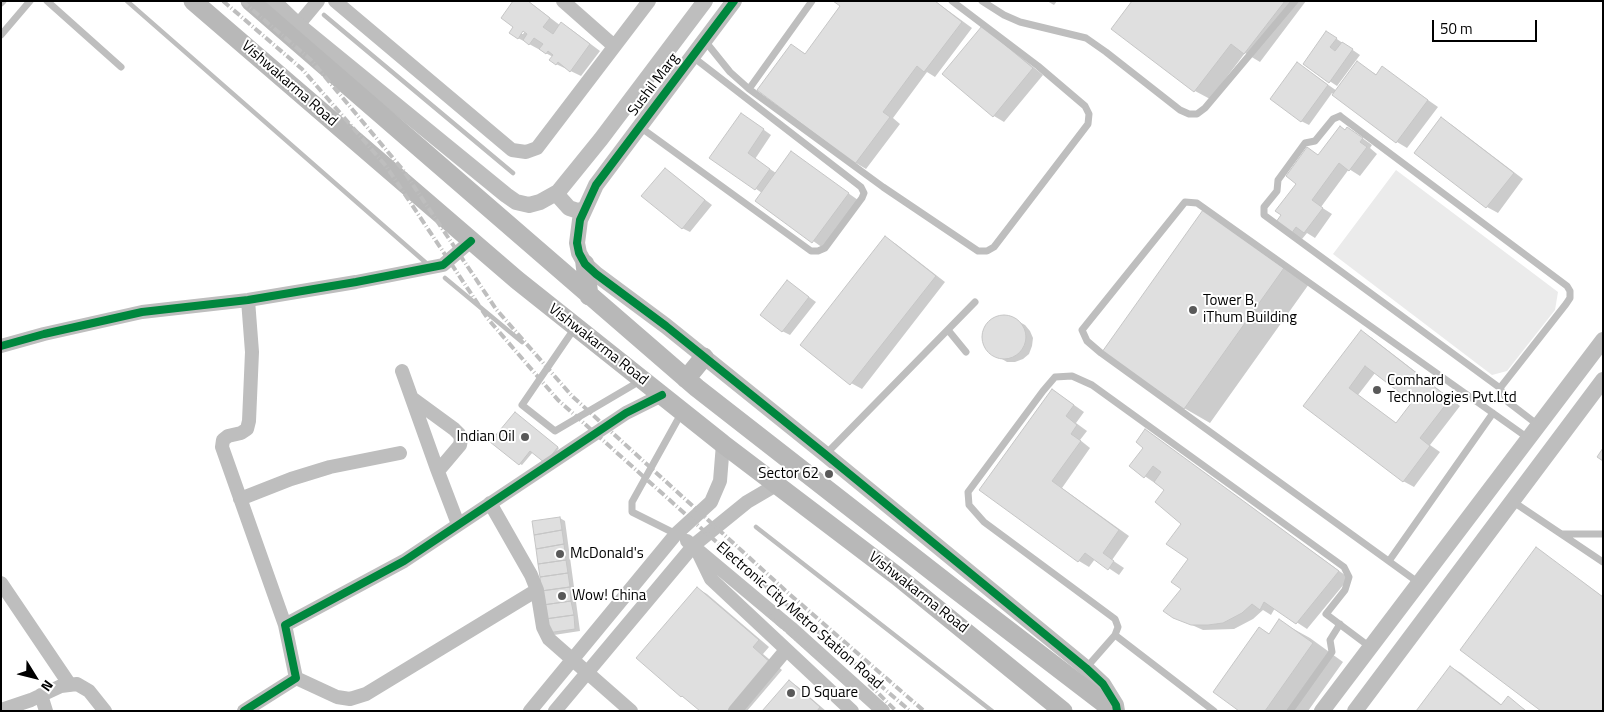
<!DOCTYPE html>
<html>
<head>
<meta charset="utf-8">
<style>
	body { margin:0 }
	#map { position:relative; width:1604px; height:712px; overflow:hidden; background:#fff; font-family:"Titillium Web",sans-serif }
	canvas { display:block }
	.frame { position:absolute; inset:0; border:2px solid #000; pointer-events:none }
	.north { position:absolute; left:10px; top:652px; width:50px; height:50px; -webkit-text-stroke:4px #fff; paint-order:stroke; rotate:126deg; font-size:14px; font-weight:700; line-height:20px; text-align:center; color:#000 }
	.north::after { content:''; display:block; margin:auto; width:18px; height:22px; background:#000; clip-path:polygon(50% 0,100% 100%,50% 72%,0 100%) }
	.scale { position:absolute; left:1432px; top:20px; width:105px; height:22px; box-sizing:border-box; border:2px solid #000; border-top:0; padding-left:6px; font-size:15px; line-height:18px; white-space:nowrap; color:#000; -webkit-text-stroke:4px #fff; paint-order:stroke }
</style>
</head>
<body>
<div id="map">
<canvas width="1604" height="712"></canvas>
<div class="frame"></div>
<div class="north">N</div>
<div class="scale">50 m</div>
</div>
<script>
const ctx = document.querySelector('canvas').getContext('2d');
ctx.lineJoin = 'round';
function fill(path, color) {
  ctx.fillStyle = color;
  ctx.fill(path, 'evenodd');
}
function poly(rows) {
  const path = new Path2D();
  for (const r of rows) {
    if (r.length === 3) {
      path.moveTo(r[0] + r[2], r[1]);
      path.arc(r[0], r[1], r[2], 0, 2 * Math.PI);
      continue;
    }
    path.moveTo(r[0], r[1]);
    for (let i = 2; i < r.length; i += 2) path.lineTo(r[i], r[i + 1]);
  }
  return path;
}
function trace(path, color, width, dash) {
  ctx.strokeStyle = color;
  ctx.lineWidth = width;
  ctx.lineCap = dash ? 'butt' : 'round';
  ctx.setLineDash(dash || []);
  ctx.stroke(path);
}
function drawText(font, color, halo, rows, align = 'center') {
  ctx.font = font + ' "Titillium Web",sans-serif';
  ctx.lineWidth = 4;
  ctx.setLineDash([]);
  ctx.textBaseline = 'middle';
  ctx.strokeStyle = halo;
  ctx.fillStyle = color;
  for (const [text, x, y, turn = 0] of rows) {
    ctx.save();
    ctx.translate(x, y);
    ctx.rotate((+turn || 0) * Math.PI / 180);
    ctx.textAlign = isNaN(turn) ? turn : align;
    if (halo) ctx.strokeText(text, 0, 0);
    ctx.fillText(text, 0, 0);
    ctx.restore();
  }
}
const green = poly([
	[1396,170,1558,292,1555,310,1507,371,1492,375,1333,254]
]);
const shadow = poly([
	[528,1,561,26,562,24,572,30,600,51,581,76,556,64,553,57,518,38],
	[526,26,528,27,523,34,520,34],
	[835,1,935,1,972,28,935,77,927,72,893,118,900,124,866,169,856,163,792,46,806,54,842,6],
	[1047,1,1057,1,1054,5],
	[1134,1,1306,1,1260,62,1245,53,1210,99,1195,91,1113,29],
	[993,34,1043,75,1004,122,994,116],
	[1334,37,1360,55,1337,86,1304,64],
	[1297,63,1337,91,1358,63,1377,75,1382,68,1438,107,1407,148,1397,142,1332,93,1309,125,1301,121],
	[749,119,771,135,755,159,776,173,791,153,858,200,823,248,756,200,762,193,711,158],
	[1441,119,1452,125,1523,179,1498,213,1487,207,1415,153],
	[1346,131,1358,135,1372,145,1370,148,1377,154,1360,176,1349,169,1321,207,1332,214,1315,238,1307,233,1302,239,1292,233,1319,156],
	[665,169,712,205,690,232,682,228],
	[1203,212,1309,284,1210,423,1184,408],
	[885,238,896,244,945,282,862,389,851,383],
	[787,281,816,302,790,335,782,331],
	[1000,316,1009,317,1016,320,1025,325,1030,331,1033,338,1032,346,1029,354,1023,359,1015,362,1007,362,992,353,986,348,983,340,984,332,987,325,993,319],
	[1361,332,1372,338,1460,406,1430,445,1440,452,1414,487,1403,481,1305,406],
	[1375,373,1414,402,1397,424,1358,395],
	[1053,390,1084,412,1076,423,1087,431,1080,440,1090,448,1062,488,1129,536,1112,560,1124,568,1119,575,1095,559,1089,567,1079,561,981,490],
	[517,415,559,448,548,463,533,452,522,465,520,464],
	[1146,431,1349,578,1307,629,1275,608,1271,615,1263,610,1253,619,1234,629,1203,630,1174,617,1183,589,1189,559,1183,523,1165,490,1130,466,1145,448],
	[560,518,565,521,580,631,554,635,549,632],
	[1537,549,1603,597,1603,711],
	[697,588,707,594,769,647,763,654,782,670,747,711,702,711,682,696,637,658],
	[1279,621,1310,638,1343,662,1308,711,1241,711,1260,629,1270,634],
	[1451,667,1461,673,1502,705,1508,698,1527,711,1417,711],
	[789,681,797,686,826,711,763,711]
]);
const stream = poly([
	[127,1,425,262],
	[324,15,513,173],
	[445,278,522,342],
	[756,527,992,711]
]);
const building = poly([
	[513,1,528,1,550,18,543,27,553,34,561,22,590,44,570,72,558,62,556,65,549,60,553,55,548,51,546,54,539,49,543,44,534,38,529,45,523,40,527,34,523,31,518,39,509,33,513,27,501,18,513,1],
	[833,1,935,1,962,22,924,72,917,66,883,112,890,117,855,164,757,90,791,44,805,54,840,6,833,1],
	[1132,1,1285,1,1244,54,1231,44,1194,92,1111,29,1132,1],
	[982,26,1033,68,993,117,942,74,982,26],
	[1326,31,1337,38,1330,47,1335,51,1342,42,1353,49,1329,83,1303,64,1326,31],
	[1357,61,1376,75,1382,66,1428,100,1396,143,1332,95,1357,61],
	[1297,62,1328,85,1301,122,1270,99,1297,62],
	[741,113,764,129,748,153,770,169,755,190,709,158,741,113],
	[1441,117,1514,173,1486,208,1414,153,1441,117],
	[1340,126,1345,130,1347,127,1363,138,1360,142,1367,147,1349,171,1339,163,1312,200,1323,208,1304,233,1296,227,1291,234,1276,222,1281,215,1275,211,1296,184,1286,176,1307,147,1318,155,1340,126],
	[791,151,849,193,812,243,755,201,791,151],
	[665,168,705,200,682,229,641,196,665,168],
	[1203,210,1284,268,1184,409,1102,352,1203,210],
	[885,236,936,276,850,385,800,345,885,236],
	[787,280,809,297,782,332,760,315,787,280],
	[1004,337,22],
	[1361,330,1450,399,1420,438,1430,446,1403,482,1303,406,1361,330],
	[1365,366,1412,402,1396,423,1349,388,1365,366],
	[1052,389,1074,405,1066,416,1077,425,1071,434,1081,441,1052,481,1119,530,1103,553,1114,561,1108,570,1085,553,1078,562,979,490,1052,389],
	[515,412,558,447,545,463,530,451,519,465,490,442,515,412],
	[1145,429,1339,571,1296,624,1264,602,1260,610,1252,604,1242,613,1223,623,1208,625,1191,625,1173,618,1163,611,1181,589,1171,582,1188,559,1166,544,1181,524,1155,502,1164,490,1154,482,1161,472,1153,466,1144,478,1129,466,1143,448,1136,442,1145,429],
	[1603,448,1603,461,1597,457,1603,448],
	[560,517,562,530,534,535,532,521,560,517],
	[562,530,564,544,536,549,534,535,562,530],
	[564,544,566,560,538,564,536,549,564,544],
	[1536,547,1603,597,1603,711,1541,711,1460,650,1536,547],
	[566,560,568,573,540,577,538,564,566,560],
	[568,573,570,587,541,591,540,577,568,573],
	[570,587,571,601,543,605,541,591,570,587],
	[697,587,759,640,753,647,772,664,732,711,700,711,682,696,681,697,636,658,697,587],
	[571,601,574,615,545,619,543,605,571,601],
	[574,615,575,629,547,633,545,619,574,615],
	[1279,619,1313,643,1265,711,1239,711,1213,692,1259,627,1269,634,1279,619],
	[1450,666,1501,705,1508,696,1526,711,1416,711,1450,666],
	[789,680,820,707,817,711,762,711,789,680]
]);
const service = poly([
	[47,1,121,67],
	[982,1,1004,15,1020,22,1086,38,1106,52,1180,110,1189,114,1197,114,1205,108,1295,1],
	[1,3,3,1],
	[1,35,30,1],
	[705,41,730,72,749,89,883,187,978,251,987,251,994,247,1088,124,1089,114,1085,106,1038,66,952,1],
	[749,89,812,1],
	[1340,116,1567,286,1570,291,1570,298,1566,304,1500,388,1264,215,1264,207,1277,191,1278,180,1305,143,1315,141,1333,119,1340,116],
	[640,127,811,251,818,251,825,248,862,198,864,193,861,187,693,57],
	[574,329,522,405,555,431,640,381],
	[948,330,966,352],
	[1500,388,1508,402,1538,425],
	[826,454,975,302],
	[1512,501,1603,562],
	[676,534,632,512,632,502,682,412],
	[1563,534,1603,534],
	[1389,561,1493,413],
	[1419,583,1101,353,1087,341,1082,330,1185,202,1197,203,1528,438],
	[1115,635,1214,711],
	[1086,668,1115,635,1118,627,1115,619,984,522,969,505,968,492,1043,391,1055,377,1072,376,1092,385,1344,567,1349,577,1345,590,1326,614,1370,647],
	[1290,711,1332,652,1330,640,1340,624]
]);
const minor = poly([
	[335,1,512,150,526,152,537,148,649,1],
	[563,1,614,46],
	[298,25,318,1],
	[248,300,252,352,249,421,247,429,241,433,228,436,223,440,222,447,285,625],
	[1,346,44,334,142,312,248,300,356,282,443,265,471,241],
	[402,371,437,469,458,524],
	[413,399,454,429,459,434,461,439,460,445,438,471],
	[240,499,291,479,330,467,400,453],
	[490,503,531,575,537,590,543,627,549,639,631,711],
	[687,541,791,628,883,711],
	[697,550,711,579,852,711],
	[1,583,70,685],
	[296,678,337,697,350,699,366,694,537,590],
	[41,695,46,711],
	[1,710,31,700,61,686,77,684,89,691,105,711],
	[244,711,296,678,285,625,404,561,626,413,662,395],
	[530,711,676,534,711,502,720,481,723,444],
	[555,711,694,545,747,502,776,485],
	[735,711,786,650]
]);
const tertiary = poly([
	[273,1,298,25,506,195,516,202,529,205,540,202,558,192,601,139,705,1],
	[734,1,596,185,580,220,577,243,579,253,585,264,596,274,666,326,825,454,1086,668,1103,684,1116,705,1117,711],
	[558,192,560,198,569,208,578,211,585,209],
	[1322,711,1603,340],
	[1355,711,1603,380]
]);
const secondary = poly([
	[193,1,517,280,723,444,897,576,1063,711],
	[250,1,697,388,956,590,1114,711],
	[585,264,589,296],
	[686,379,704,357]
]);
const rail = poly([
	[223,1,302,69,386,166,488,319,558,400,779,598,910,711],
	[242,1,311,60,403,170,496,309,572,396,787,592,924,711],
	[766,613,879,711],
	[869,684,896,711]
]);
const cycleway = poly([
	[734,1,596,185,580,220,577,243,579,253,585,264,596,274,666,326,825,454,1086,668,1103,684,1116,705,1117,711],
	[1,346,44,334,142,312,248,300,356,282,443,265,471,241],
	[244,711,296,678,285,625,404,561,626,413,662,395]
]);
const markers = [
	[1193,310,5,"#595959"],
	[1377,390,5,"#595959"],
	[525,437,5,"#595959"],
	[829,474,5,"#595959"],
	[560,554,5,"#595959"],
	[562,596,5,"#595959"],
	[791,693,5,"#595959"]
];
const streetNames = [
	["Vishwakarma Road",289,84,41],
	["Sushil Marg",654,85,-53],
	["Vishwakarma Road",598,345,38],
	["Vishwakarma Road",918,593,38],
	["Electronic City Metro Station Road",799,616,41]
];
const poiNames = [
	["Tower B,",1203,301],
	["iThum Building",1203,318],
	["Comhard",1387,381],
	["Technologies Pvt.Ltd",1387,398],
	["Indian Oil",515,437,"right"],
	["Sector 62",819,474,"right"],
	["McDonald's",570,554],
	["Wow! China",572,596],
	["D Square",801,693]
];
fill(green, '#ebebeb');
fill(shadow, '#0003');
trace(stream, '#bebebe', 4.5);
fill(building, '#dfdfdf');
trace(building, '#c6c6c6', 1);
trace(service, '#bebebe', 7);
trace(minor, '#bebebe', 14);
trace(tertiary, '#bebebe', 16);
trace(secondary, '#b8b8b8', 19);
trace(rail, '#bebebe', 4, [8, 2.5, 1, 2.5]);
trace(cycleway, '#00873e', 8);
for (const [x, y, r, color] of markers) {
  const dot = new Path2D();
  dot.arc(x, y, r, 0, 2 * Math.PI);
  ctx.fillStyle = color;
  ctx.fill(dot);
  trace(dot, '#fff', 2);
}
drawText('15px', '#000', '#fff', streetNames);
drawText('15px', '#000', '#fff', poiNames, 'left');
</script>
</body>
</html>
